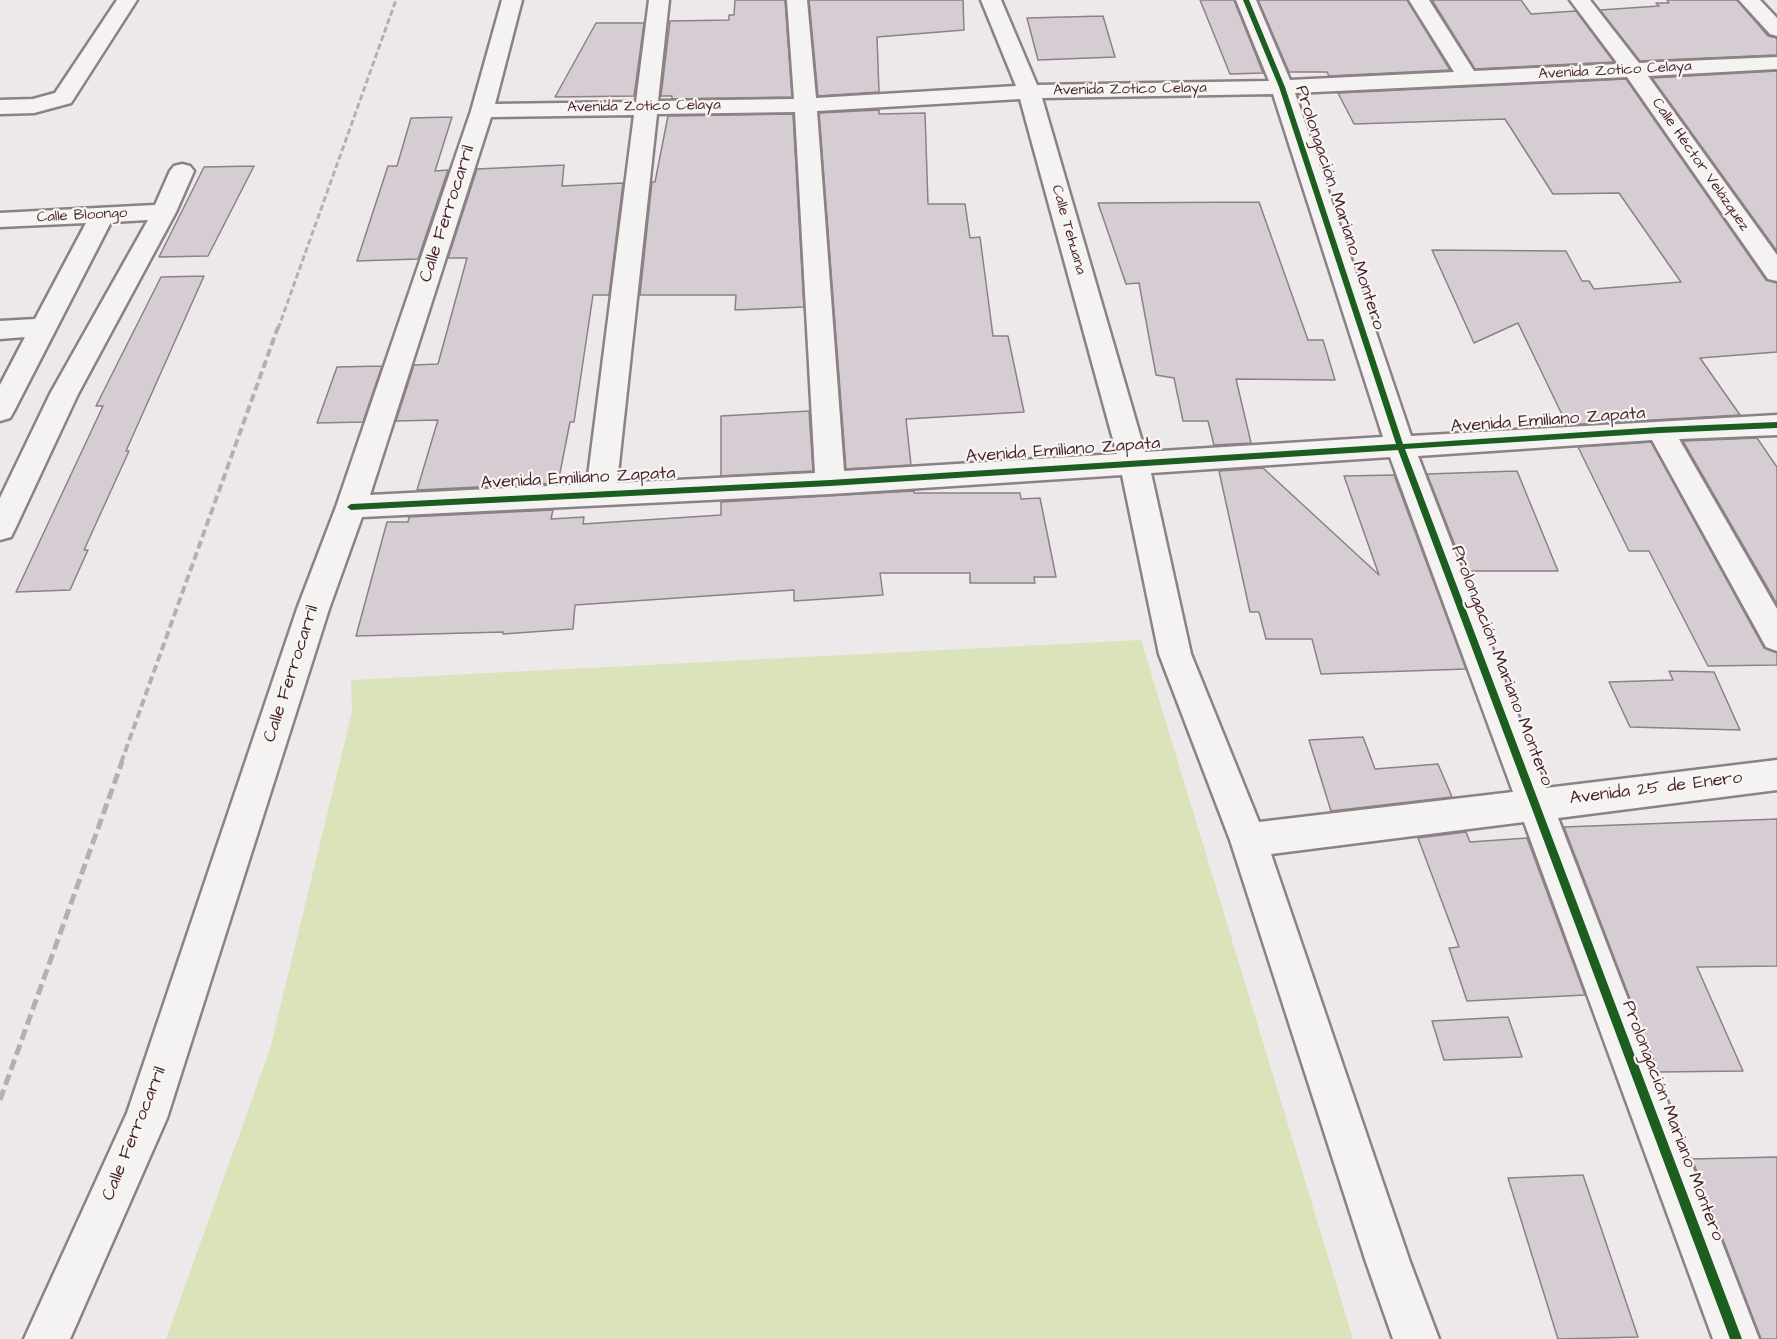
<!DOCTYPE html>
<html>
<head>
<meta charset="utf-8">
<style>
	body { margin:0 }
	canvas { display:block; background:#ede8ea }
</style>
</head>
<body>
<canvas width="1777" height="1339"></canvas>
<script>
const ctx = document.querySelector('canvas').getContext('2d');
ctx.lineJoin = 'round';
function fill(path, color) {
  ctx.fillStyle = color;
  ctx.fill(path, 'evenodd');
}
function poly(rows) {
  const path = new Path2D();
  for (const r of rows) {
    path.moveTo(r[0], r[1]);
    for (let i = 2; i < r.length; i += 2) path.lineTo(r[i], r[i + 1]);
  }
  return path;
}
function trace(path, color, width, dash) {
  ctx.strokeStyle = color;
  ctx.lineWidth = width;
  ctx.lineCap = dash ? 'butt' : 'round';
  ctx.setLineDash(dash || []);
  ctx.stroke(path);
}
function drawText(font, color, halo, rows, align = 'center') {
  ctx.font = font + ' "Architects Daughter",sans-serif';
  ctx.lineWidth = 4.5;
  ctx.setLineDash([]);
  ctx.textBaseline = 'middle';
  ctx.strokeStyle = halo;
  ctx.fillStyle = color;
  for (const [text, x, y, turn = 0] of rows) {
    ctx.save();
    ctx.translate(x, y);
    ctx.rotate((+turn || 0) * Math.PI / 180);
    ctx.textAlign = isNaN(turn) ? turn : align;
    if (halo) ctx.strokeText(text, 0, 0);
    ctx.fillText(text, 0, 0);
    ctx.restore();
  }
}
const green = poly([
	[1141,640,1353,1339,166,1339,270,1049,352,712,351,680]
]);
const building = poly([
	[735,0,785,0,792,97,672,99,672,96,661,96,670,21,729,20,729,15,734,15,735,0],
	[809,0,963,0,964,30,877,37,879,92,818,96,809,0],
	[1200,0,1234,0,1263,73,1230,74,1200,0],
	[1258,0,1407,0,1450,70,1329,76,1327,72,1289,72,1258,0],
	[1432,0,1521,0,1531,14,1576,11,1614,62,1475,69,1432,0],
	[1667,0,1737,0,1768,36,1777,38,1777,55,1640,61,1600,10,1659,6,1656,3,1669,3,1667,0],
	[1103,16,1115,57,1038,60,1027,18,1103,16],
	[596,23,644,23,634,96,555,97,596,23],
	[1777,71,1777,251,1652,78,1777,71],
	[1626,79,1766,280,1777,283,1777,352,1700,358,1740,415,1567,425,1518,323,1474,343,1432,250,1566,251,1582,281,1589,281,1594,289,1681,282,1619,193,1553,194,1505,119,1354,124,1338,93,1626,79],
	[879,110,879,114,925,113,928,204,965,204,970,238,980,237,993,336,1008,336,1024,412,906,419,911,465,846,469,819,113,879,110],
	[793,114,804,307,735,310,736,295,640,295,652,182,655,182,668,116,793,114],
	[452,117,435,171,448,170,418,259,357,261,388,166,397,166,411,118,452,117],
	[564,165,562,186,623,183,609,295,593,295,574,422,570,422,558,483,417,490,438,420,396,421,414,365,438,364,467,258,448,258,477,169,564,165],
	[254,166,208,256,159,257,204,167,254,166],
	[1259,202,1308,340,1323,340,1335,380,1236,379,1251,443,1214,445,1208,421,1183,421,1174,378,1156,375,1139,283,1126,284,1098,203,1259,202],
	[204,276,126,451,129,451,84,550,88,550,70,590,16,592,103,406,96,406,161,277,204,276],
	[382,366,363,422,317,423,337,367,382,366],
	[809,411,813,471,721,476,721,416,809,411],
	[1757,438,1777,467,1777,604,1683,441,1757,438],
	[1651,442,1764,648,1777,653,1777,665,1708,666,1649,551,1629,551,1578,447,1651,442],
	[1263,468,1379,575,1344,476,1394,475,1466,669,1321,674,1312,639,1266,639,1259,612,1250,612,1219,471,1263,468],
	[1517,471,1558,571,1465,571,1427,474,1517,471],
	[914,491,914,493,1020,493,1021,499,1040,498,1056,577,1034,577,1035,583,970,583,970,573,880,573,883,595,794,601,794,590,575,605,573,629,503,634,503,632,356,636,387,522,408,522,409,517,553,510,551,519,584,517,583,524,721,515,721,502,914,491],
	[1669,671,1714,672,1740,730,1630,727,1609,682,1673,680,1669,671],
	[1363,737,1375,769,1438,764,1452,797,1331,811,1309,740,1363,737],
	[1777,819,1777,966,1697,967,1743,1071,1658,1072,1564,827,1777,819],
	[1466,832,1470,842,1527,838,1585,995,1467,1001,1449,948,1459,947,1418,838,1466,832],
	[1508,1017,1522,1057,1444,1060,1432,1021,1508,1017],
	[1777,1157,1777,1339,1761,1339,1692,1159,1777,1157],
	[1583,1175,1638,1337,1558,1339,1508,1178,1583,1175]
]);
const street = poly([
	[117,0,137,0,71,103,34,113,0,114,0,100,33,99,55,93,117,0],
	[502,0,522,0,495,104,636,102,649,0,669,0,658,101,794,99,787,0,807,0,816,98,1016,86,981,0,1001,0,1037,85,1269,81,1236,0,1256,0,1290,80,1454,72,1409,0,1429,0,1474,71,1618,64,1570,0,1590,0,1639,63,1777,57,1777,69,1648,76,1777,255,1777,281,1768,279,1627,77,1295,93,1411,436,1777,415,1777,435,1679,439,1777,609,1777,651,1766,647,1652,440,1418,456,1546,788,1777,760,1777,790,1558,818,1759,1339,1713,1339,1524,822,1271,854,1410,1262,1439,1339,1393,1339,1366,1262,1230,840,1159,654,1122,475,830,494,362,517,329,609,167,1118,70,1339,24,1339,127,1113,297,609,336,507,471,111,502,0],
	[1273,94,1383,437,1145,452,1042,98,1273,94],
	[1020,99,1117,454,844,471,817,111,1020,99],
	[795,112,815,473,617,483,657,114,795,112],
	[634,115,587,484,370,495,491,117,634,115],
	[1390,457,1513,792,1259,822,1191,654,1151,473,1390,457],
	[1739,0,1760,0,1777,18,1777,36,1770,34,1739,0],
	[182,164,190,166,194,171,176,212,78,394,15,529,11,537,0,540,0,498,50,394,148,220,111,222,14,411,10,418,0,421,0,385,25,337,0,339,0,321,35,319,86,223,0,227,0,213,155,205,170,171,174,166,182,164]
]);
const railFar2 = poly([
	[278,329,396,0]
]);
const railFar1 = poly([
	[121,763,278,327]
]);
const rail = poly([
	[0,1100,122,762]
]);
const cycleway = poly([
	[1243,0,1249,0,1285,87,1403,444,1660,427,1777,422,1777,428,1660,433,1405,449,1742,1339,1730,1339,1398,450,830,486,351,510,347,507,351,504,830,480,1396,444,1279,87,1243,0]
]);
const farStreetnames = [
	["Avenida Zotico Celaya",1615,71,-3],
	["Avenida Zotico Celaya",1130,90,-1],
	["Avenida Zotico Celaya",644,107,-1],
	["Calle Héctor Velázquez",1700,165,55],
	["Calle Bloongo",82,216,-3],
	["Calle Tehuana",1068,230,74]
];
const streetNames = [
	["Prolongación Mariano Montero",1339,208,72],
	["Calle Ferrocarril",448,214,-72],
	["Avenida Emiliano Zapata",1548,421,-4],
	["Avenida Emiliano Zapata",1063,451,-4],
	["Avenida Emiliano Zapata",578,479,-3],
	["Prolongación Mariano Montero",1501,666,69],
	["Calle Ferrocarril",292,674,-72],
	["Avenida 25 de Enero",1656,789,-7],
	["Prolongación Mariano Montero",1672,1121,69],
	["Calle Ferrocarril",135,1134,-68]
];
fill(green, '#dbe3ba');
fill(building, '#d6ccd3');
trace(building, '#8c8184', 1.5);
trace(street, '#8c8184', 5);
fill(street, '#f4f3f2');
trace(railFar2, '#b5b0b0', 3, [6, 3]);
trace(railFar1, '#b5b0b0', 4, [8, 4]);
trace(rail, '#b5b0b0', 5, [11, 5]);
fill(cycleway, '#1b5e20');
drawText('15px', '#4a1f2b', '#f6f6f2', farStreetnames);
drawText('18px', '#4a1f2b', '#f6f6f2', streetNames);
</script>
</body>
</html>
